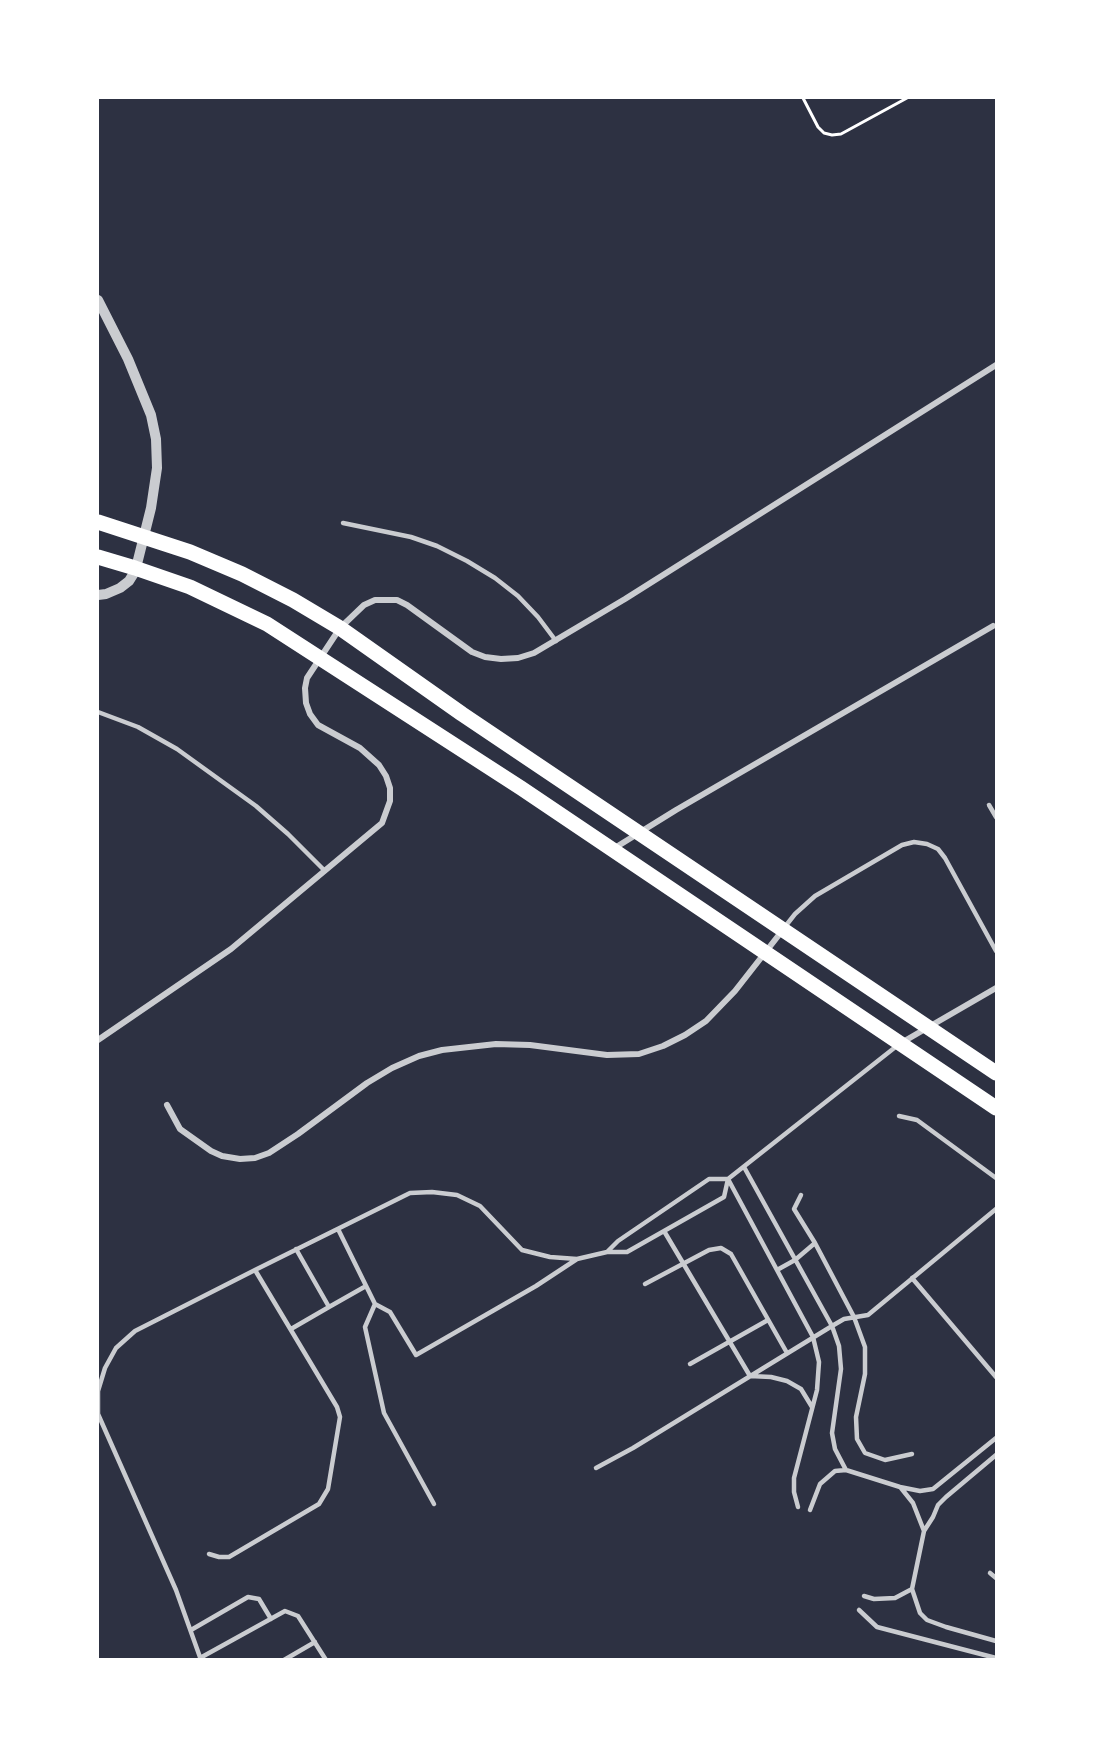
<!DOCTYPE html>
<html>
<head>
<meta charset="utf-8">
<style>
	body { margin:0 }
	#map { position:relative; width:1094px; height:1757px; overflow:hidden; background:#2d3142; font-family:"Roboto Condensed",sans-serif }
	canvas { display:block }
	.frame { position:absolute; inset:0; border:99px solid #fff; pointer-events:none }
</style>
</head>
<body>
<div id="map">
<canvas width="1094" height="1757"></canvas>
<div class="frame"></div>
</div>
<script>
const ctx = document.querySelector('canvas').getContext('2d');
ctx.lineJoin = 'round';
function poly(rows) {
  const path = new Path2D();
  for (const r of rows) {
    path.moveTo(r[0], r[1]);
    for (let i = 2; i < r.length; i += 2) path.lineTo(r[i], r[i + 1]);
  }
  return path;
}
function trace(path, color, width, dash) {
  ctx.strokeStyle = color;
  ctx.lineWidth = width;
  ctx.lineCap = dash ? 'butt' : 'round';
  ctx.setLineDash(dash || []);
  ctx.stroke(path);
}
const path = poly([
	[803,98,818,127,824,133,832,135,841,134,907,98]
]);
const service = poly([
	[343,523,411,537,437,546,467,561,495,578,518,596,538,617,556,641],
	[98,712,138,727,177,749,256,806,288,834,325,871],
	[989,805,996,817],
	[784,928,795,914,815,896,902,845,914,842,927,844,938,849,945,858,996,951],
	[899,1116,917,1120,996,1178],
	[744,1167,832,1326,839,1346,841,1369,832,1433,835,1449,846,1470,900,1487,920,1491,933,1489,996,1438],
	[728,1179,813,1337,819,1362,817,1390,794,1478,794,1492,798,1507],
	[801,1195,794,1209,815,1243,854,1317,865,1347,865,1374,856,1417,857,1439,865,1453,885,1460,912,1454],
	[338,1229,375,1304,390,1312,416,1355,536,1286,577,1259],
	[664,1231,750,1376,771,1377,787,1381,801,1389,812,1407],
	[607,1252,618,1241,709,1179,728,1179,898,1045],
	[777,1270,795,1260,815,1243],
	[912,1278,996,1377],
	[645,1284,709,1250,721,1248,731,1254,787,1353],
	[375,1304,365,1327,384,1413,434,1504],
	[329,1307,366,1286],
	[291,1329,329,1307,296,1249],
	[690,1364,768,1320],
	[596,1468,633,1448,832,1326,844,1319,868,1315,996,1209],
	[901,1488,913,1503,924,1531,912,1589,920,1613,927,1620,946,1627,996,1641],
	[810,1510,820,1484,835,1471,846,1470],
	[924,1531,933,1517,938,1505,946,1497,996,1455],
	[209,1554,219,1557,229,1557,319,1504,328,1489,340,1417,337,1407,255,1270],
	[990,1573,996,1578],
	[864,1596,874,1599,895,1598,912,1589],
	[859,1610,877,1627,996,1658],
	[191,1630,248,1597,259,1599,271,1619],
	[200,1658,285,1611,298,1616,326,1660],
	[201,1660,176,1590,98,1414,98,1391,105,1368,116,1348,135,1331,255,1270,410,1193,432,1192,457,1195,480,1206,522,1250,550,1257,577,1259,607,1252,627,1252,724,1197,728,1179],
	[284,1660,315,1642]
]);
const minor = poly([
	[613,849,676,810,993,626],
	[98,1040,231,949,382,823,390,801,390,788,386,776,379,765,360,748,318,725,310,714,306,703,305,688,307,678,340,628,364,605,375,600,397,600,407,605,472,652,485,657,501,659,518,658,534,653,625,599,996,365],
	[901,1043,996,988],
	[167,1105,180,1129,211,1151,222,1156,240,1159,255,1158,269,1153,298,1134,367,1083,392,1068,419,1056,442,1050,496,1044,530,1045,607,1055,639,1054,663,1046,685,1035,706,1021,735,991,782,931]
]);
const tertiary = poly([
	[98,300,128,359,151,415,156,439,157,468,151,508,138,560,134,573,129,581,120,588,106,594,98,595]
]);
const primary = poly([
	[98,522,190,552,242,574,293,600,340,628,462,714,996,1073],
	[98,557,135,568,190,587,267,624,521,788,996,1108]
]);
trace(path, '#fff', 3);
trace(service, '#caccd0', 4.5);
trace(minor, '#caccd0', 6);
trace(tertiary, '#caccd0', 10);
trace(primary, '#fff', 15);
</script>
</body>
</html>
